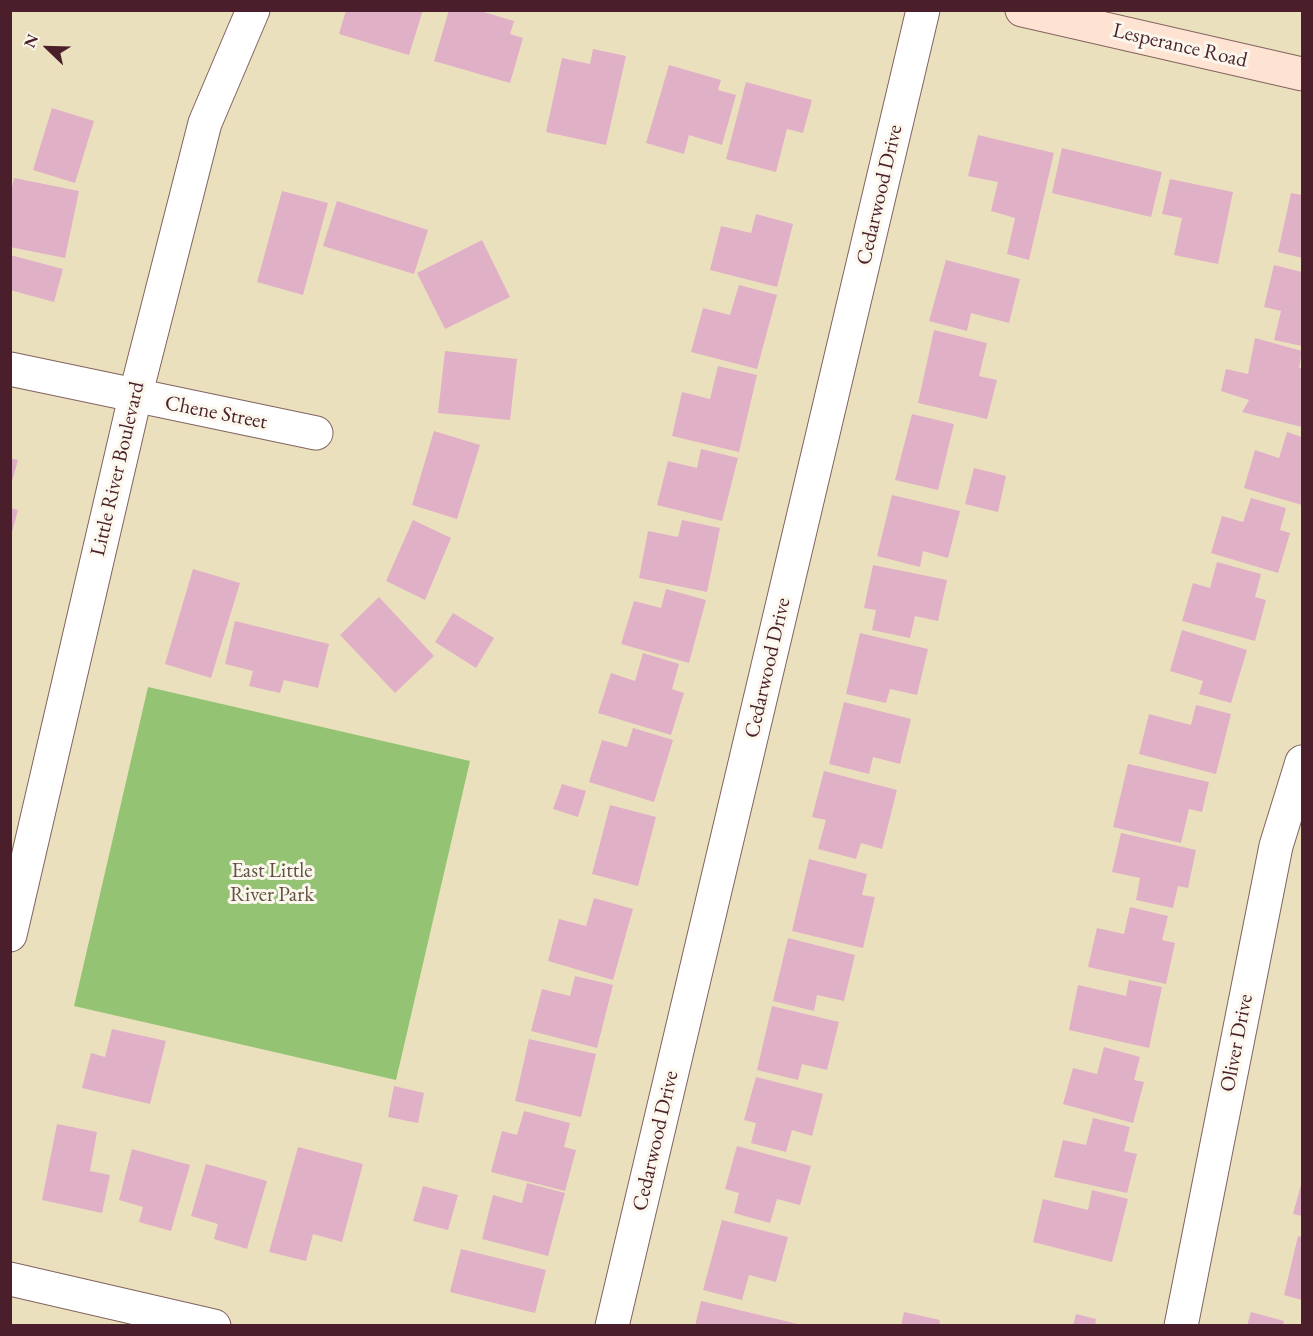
<!DOCTYPE html>
<html>
<head>
<meta charset="utf-8">
<style>
	body { margin:0 }
	#map { position:relative; width:1313px; height:1336px; overflow:hidden; background:#ebe0be; font-family:"EB Garamond",serif }
	canvas { display:block }
	.frame { position:absolute; inset:0; border:12px solid #4a1f2b; pointer-events:none }
	.north { position:absolute; left:18px; top:18px; width:60px; height:60px; -webkit-text-stroke:4px #fbf7ec; paint-order:stroke; rotate:293deg; font-size:16px; font-weight:700; line-height:24px; text-align:center; color:#4a1f2b }
	.north::after { content:''; display:block; margin:auto; width:21px; height:27px; background:#4a1f2b; clip-path:polygon(50% 0,100% 100%,50% 72%,0 100%) }
</style>
</head>
<body>
<div id="map">
<canvas width="1313" height="1336"></canvas>
<div class="frame"></div>
<div class="north">N</div>
</div>
<script>
const ctx = document.querySelector('canvas').getContext('2d');
ctx.lineJoin = 'round';
function fill(path, color) {
  ctx.fillStyle = color;
  ctx.fill(path, 'evenodd');
}
function poly(rows) {
  const path = new Path2D();
  for (const r of rows) {
    path.moveTo(r[0], r[1]);
    for (let i = 2; i < r.length; i += 2) path.lineTo(r[i], r[i + 1]);
  }
  return path;
}
function trace(path, color, width, dash) {
  ctx.strokeStyle = color;
  ctx.lineWidth = width;
  ctx.lineCap = dash ? 'butt' : 'round';
  ctx.setLineDash(dash || []);
  ctx.stroke(path);
}
function drawText(font, color, halo, rows, align = 'center') {
  ctx.font = font + ' "EB Garamond",serif';
  ctx.lineWidth = 6;
  ctx.setLineDash([]);
  ctx.textBaseline = 'middle';
  ctx.strokeStyle = halo;
  ctx.fillStyle = color;
  for (const [text, x, y, turn = 0] of rows) {
    ctx.save();
    ctx.translate(x, y);
    ctx.rotate((+turn || 0) * Math.PI / 180);
    ctx.textAlign = isNaN(turn) ? turn : align;
    if (halo) ctx.strokeText(text, 0, 0);
    ctx.fillText(text, 0, 0);
    ctx.restore();
  }
}
const green = poly([
	[148,687,470,761,396,1080,74,1006]
]);
const building = poly([
	[346,10,423,10,409,55,339,34],
	[449,10,477,10,514,21,510,34,523,38,510,83,434,61],
	[593,49,626,56,606,145,546,132,562,58,590,64],
	[669,65,721,80,718,90,736,95,722,145,689,135,684,154,646,143],
	[746,82,812,100,803,133,787,129,776,172,726,159],
	[52,108,94,121,75,183,33,170],
	[978,135,1054,153,1029,260,1007,254,1015,218,991,211,998,182,968,176],
	[1062,148,1162,172,1151,217,1052,193],
	[14,178,79,191,65,258,10,247,10,197],
	[1170,179,1233,192,1218,264,1174,255,1182,218,1162,214],
	[282,191,328,203,303,295,257,282],
	[1291,193,1302,195,1302,258,1278,252],
	[337,201,428,230,414,274,323,246],
	[756,214,793,224,777,287,710,270,721,226,751,233],
	[482,240,510,297,445,329,417,273],
	[10,255,63,269,54,302,10,290],
	[946,260,1020,279,1009,323,971,313,967,331,929,321],
	[1274,265,1302,272,1302,346,1274,340,1281,311,1264,307],
	[739,285,777,295,757,369,691,352,703,308,730,315],
	[934,330,987,343,979,376,997,380,987,419,918,403],
	[1255,338,1302,351,1299,368,1302,368,1302,427,1242,412,1249,400,1221,391,1226,369,1248,374],
	[445,351,517,359,510,420,438,413],
	[718,366,757,375,739,452,672,436,682,392,710,399],
	[912,414,954,424,938,490,895,480],
	[434,431,480,445,457,519,412,505],
	[1287,432,1302,437,1302,505,1244,488,1255,450,1279,458],
	[701,449,738,458,722,521,657,505,668,461,697,468],
	[10,458,18,460,11,485,10,485],
	[974,468,1006,476,998,512,965,504],
	[892,495,960,511,948,558,923,551,920,567,877,556],
	[1251,498,1286,508,1280,530,1290,533,1278,573,1211,553,1222,516,1243,522],
	[10,508,18,510,11,536,10,536],
	[413,520,451,538,425,600,386,581],
	[682,520,720,528,707,592,639,578,648,531,678,537],
	[1217,562,1261,574,1255,597,1266,600,1255,641,1182,621,1193,583,1210,588],
	[873,565,947,580,938,621,915,616,910,638,872,630,876,610,864,608],
	[193,569,240,583,211,678,165,664],
	[666,589,706,600,689,663,621,644,634,601,661,608],
	[379,597,434,656,395,693,340,635],
	[453,613,494,638,476,668,435,642],
	[235,621,329,644,318,688,284,680,280,693,249,686,253,671,225,664],
	[1182,630,1247,650,1231,703,1199,694,1203,681,1170,671],
	[860,633,928,649,917,695,890,689,886,703,846,694],
	[643,653,679,664,672,689,684,693,671,735,598,713,611,673,635,681],
	[844,702,911,719,900,764,873,757,869,774,829,764],
	[1196,705,1231,714,1216,774,1139,754,1149,714,1191,725],
	[633,728,673,740,654,802,589,782,602,740,627,747],
	[1128,764,1209,782,1202,812,1189,809,1181,843,1113,827],
	[824,771,897,790,882,849,861,843,856,859,818,849,826,820,812,817],
	[562,784,586,791,578,817,553,809],
	[610,805,656,817,638,886,592,874],
	[1121,833,1196,850,1188,888,1178,886,1173,908,1136,900,1140,878,1112,872],
	[809,859,867,874,862,895,875,897,863,948,792,931],
	[594,898,633,909,613,980,548,961,559,919,586,926],
	[1130,907,1168,916,1162,940,1175,943,1166,984,1088,967,1097,928,1124,934],
	[788,938,855,955,844,1001,817,995,814,1011,773,1001],
	[575,976,613,985,597,1048,531,1031,542,989,570,996],
	[1129,980,1162,987,1149,1048,1069,1030,1078,985,1126,996],
	[772,1006,839,1022,827,1070,802,1064,798,1080,757,1070],
	[112,1029,166,1041,150,1104,82,1088,91,1053,105,1057],
	[529,1039,596,1054,581,1117,515,1101],
	[1104,1047,1140,1057,1134,1080,1144,1082,1133,1123,1063,1104,1073,1068,1097,1074],
	[756,1077,823,1094,812,1136,792,1130,786,1152,751,1143,756,1123,744,1120],
	[394,1086,424,1093,418,1123,388,1117],
	[524,1111,570,1123,564,1147,576,1150,565,1191,491,1172,502,1131,517,1135],
	[1093,1118,1130,1127,1124,1151,1137,1154,1127,1193,1054,1177,1063,1140,1086,1145],
	[57,1124,97,1132,90,1171,110,1175,102,1213,42,1200],
	[737,1146,811,1166,800,1205,777,1199,770,1223,734,1213,739,1193,725,1189],
	[298,1147,363,1164,342,1242,313,1234,306,1261,269,1252],
	[132,1149,190,1165,171,1231,139,1222,143,1207,119,1200],
	[206,1164,267,1181,247,1249,214,1239,218,1224,191,1216],
	[1302,1181,1302,1216,1293,1214],
	[527,1183,565,1193,548,1256,482,1239,493,1195,522,1203],
	[423,1186,458,1195,448,1230,413,1221],
	[1092,1190,1128,1199,1112,1262,1033,1242,1043,1199,1088,1210],
	[722,1220,788,1237,776,1282,749,1275,742,1300,703,1290],
	[1298,1236,1302,1237,1302,1300,1284,1295],
	[461,1249,546,1270,535,1313,450,1292],
	[701,1301,798,1324,798,1326,695,1326],
	[904,1312,940,1320,939,1326,901,1326],
	[1251,1312,1284,1321,1283,1326,1247,1326],
	[1076,1314,1096,1319,1095,1326,1073,1326]
]);
const minor = poly([
	[10,369,316,433],
	[10,1279,214,1326],
	[612,1326,923,10],
	[1181,1326,1276,846,1302,762]
]);
const tertiary = poly([
	[10,935,135,397,205,123,253,10]
]);
const secondary = poly([
	[1022,10,1302,74]
]);
const streetNames = [
	["Lesperance Road",1180,46,13],
	["Cedarwood Drive",880,195,-77],
	["Chene Street",216,413,11],
	["Little River Boulevard",118,469,-77],
	["Cedarwood Drive",768,668,-77],
	["Oliver Drive",1237,1043,-79],
	["Cedarwood Drive",656,1141,-77]
];
const parkNames = [
	["East Little",272,871],
	["River Park",272,895]
];
fill(green, '#94c473');
fill(building, '#e0b0c7');
trace(minor, '#82635e', 35);
trace(tertiary, '#82635e', 35);
trace(secondary, '#82635e', 35);
trace(minor, '#fff', 33);
trace(tertiary, '#fff', 33);
trace(secondary, '#fee3d2', 33);
drawText('21px', '#4a1f2b', '#fbf7ec', streetNames);
drawText('21px', '#605141', '#fbf7ec', parkNames);
</script>
</body>
</html>
